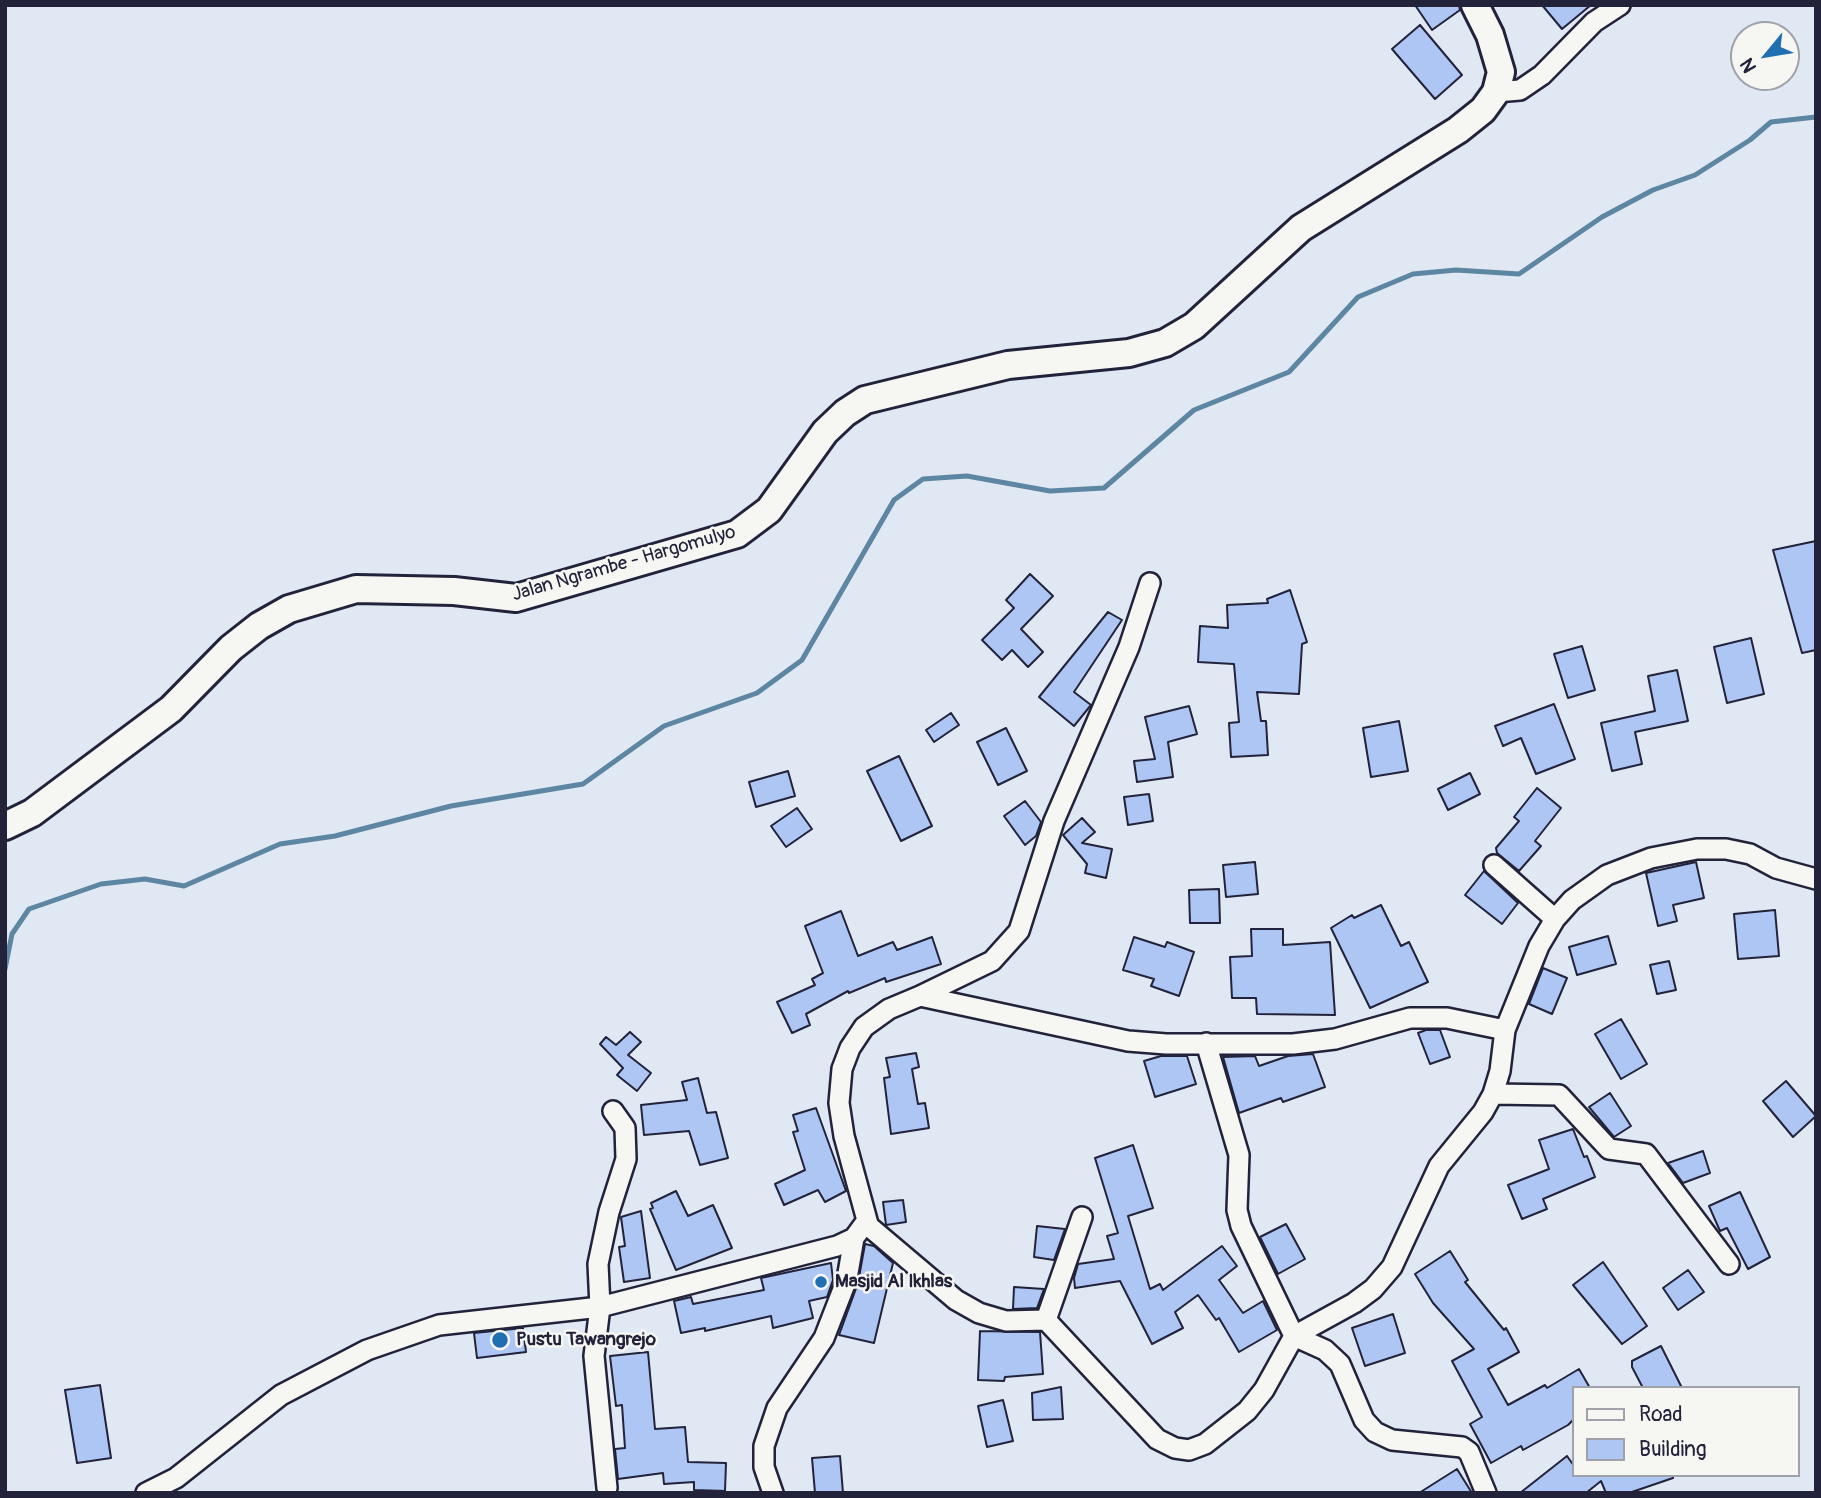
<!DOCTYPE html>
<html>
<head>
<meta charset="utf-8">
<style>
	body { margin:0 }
	#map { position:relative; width:1821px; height:1498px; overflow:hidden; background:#e0e8f3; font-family:Pangolin,sans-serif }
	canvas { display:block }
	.frame { position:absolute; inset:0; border:7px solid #22223b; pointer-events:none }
	.legend { position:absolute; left:1572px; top:1386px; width:228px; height:91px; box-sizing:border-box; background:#f6f6f2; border:2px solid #a1a1a9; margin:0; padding:9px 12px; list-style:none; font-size:21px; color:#22223b }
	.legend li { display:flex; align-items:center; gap:14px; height:35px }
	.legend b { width:35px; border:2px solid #a1a1a9 }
	.north { position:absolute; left:1730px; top:21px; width:70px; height:70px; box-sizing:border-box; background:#f6f6f2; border:2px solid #a1a1a9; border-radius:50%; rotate:240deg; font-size:19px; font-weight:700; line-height:28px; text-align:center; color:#22223b }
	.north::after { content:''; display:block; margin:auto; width:24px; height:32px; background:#1f6fb2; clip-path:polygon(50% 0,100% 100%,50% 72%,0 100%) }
</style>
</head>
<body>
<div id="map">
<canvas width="1821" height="1498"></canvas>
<div class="frame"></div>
<ul class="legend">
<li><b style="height:9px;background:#f6f6f2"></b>Road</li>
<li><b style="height:19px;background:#aec6f4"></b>Building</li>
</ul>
<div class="north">N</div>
</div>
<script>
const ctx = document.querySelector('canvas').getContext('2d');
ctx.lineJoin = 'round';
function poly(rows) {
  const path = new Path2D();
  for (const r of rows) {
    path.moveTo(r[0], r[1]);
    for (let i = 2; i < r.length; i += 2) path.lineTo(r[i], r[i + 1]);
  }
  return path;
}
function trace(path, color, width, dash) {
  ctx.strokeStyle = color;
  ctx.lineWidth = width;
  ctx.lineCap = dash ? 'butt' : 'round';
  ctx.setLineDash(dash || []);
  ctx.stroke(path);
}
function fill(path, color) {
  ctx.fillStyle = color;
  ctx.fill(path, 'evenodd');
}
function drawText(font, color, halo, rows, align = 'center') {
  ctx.font = font + ' Pangolin,sans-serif';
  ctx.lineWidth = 5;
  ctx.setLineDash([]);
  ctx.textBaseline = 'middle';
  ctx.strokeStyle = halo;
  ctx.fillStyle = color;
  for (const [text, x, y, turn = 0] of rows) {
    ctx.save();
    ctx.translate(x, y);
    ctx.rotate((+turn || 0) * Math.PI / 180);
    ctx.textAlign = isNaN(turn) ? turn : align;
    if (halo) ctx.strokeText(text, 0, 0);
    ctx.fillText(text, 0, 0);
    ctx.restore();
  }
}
const stream = poly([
	[5,969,12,934,29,909,101,884,145,879,184,886,280,844,335,836,451,806,583,784,664,726,757,693,802,660,894,500,923,479,967,476,1050,491,1104,488,1194,410,1289,372,1358,297,1413,274,1456,270,1519,274,1602,217,1653,190,1695,175,1750,140,1771,122,1816,117]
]);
const building = poly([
	[1415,5,1459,5,1460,10,1432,30,1415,5],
	[1542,5,1591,5,1562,29,1542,5],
	[1420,25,1462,75,1435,99,1392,49,1420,25],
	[1816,541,1816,650,1802,653,1773,550,1816,541],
	[1030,574,1053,596,1021,629,1043,652,1028,667,1012,650,1002,660,982,640,1014,608,1006,600,1030,574],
	[1290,590,1307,642,1302,644,1299,694,1257,692,1261,721,1266,721,1268,755,1231,757,1229,723,1239,722,1234,664,1198,662,1200,626,1228,628,1227,605,1268,603,1267,599,1290,590],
	[1108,612,1122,620,1074,692,1091,705,1074,726,1039,697,1108,612],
	[1751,638,1764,694,1727,703,1714,647,1751,638],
	[1582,646,1595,690,1568,698,1554,654,1582,646],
	[1677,670,1688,721,1635,732,1642,764,1612,771,1601,723,1655,711,1648,676,1677,670],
	[1554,704,1575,759,1536,774,1521,738,1503,746,1495,726,1554,704],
	[1189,706,1197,734,1168,742,1173,777,1137,782,1134,761,1155,759,1145,717,1189,706],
	[951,713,959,725,934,742,926,730,951,713],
	[1399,721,1408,771,1371,777,1363,728,1399,721],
	[1006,728,1027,771,998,785,977,742,1006,728],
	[899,756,932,826,901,841,867,771,899,756],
	[788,771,795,796,756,807,749,782,788,771],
	[1470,773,1480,794,1448,810,1438,789,1470,773],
	[1537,788,1561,808,1535,841,1541,846,1519,871,1497,853,1496,848,1519,821,1514,817,1537,788],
	[1149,794,1153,821,1128,825,1124,797,1149,794],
	[1025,801,1041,822,1036,836,1025,845,1004,816,1025,801],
	[797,808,812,829,786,847,771,826,797,808],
	[1082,818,1095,832,1082,843,1112,849,1106,878,1085,873,1087,864,1063,835,1082,818],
	[1255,862,1258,894,1226,897,1223,865,1255,862],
	[1696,862,1704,898,1673,905,1677,921,1658,926,1646,873,1696,862],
	[1484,871,1518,903,1502,924,1465,895,1484,871],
	[1219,889,1220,923,1190,923,1189,890,1219,889],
	[1381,905,1401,946,1409,942,1428,982,1370,1008,1331,928,1352,915,1354,918,1381,905],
	[1775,910,1779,956,1738,959,1734,914,1775,910],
	[841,911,858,956,893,942,897,950,932,937,941,964,886,982,885,978,849,993,848,991,806,1014,810,1025,792,1033,777,1002,815,985,812,979,823,973,805,926,841,911],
	[1251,929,1283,929,1283,945,1330,942,1335,1015,1257,1014,1256,998,1232,998,1230,957,1252,956,1251,929],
	[1608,936,1616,964,1577,975,1569,947,1608,936],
	[1134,937,1165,947,1167,942,1194,952,1179,996,1151,986,1154,979,1123,970,1134,937],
	[1669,961,1676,990,1657,994,1650,965,1669,961],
	[1543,968,1567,978,1552,1014,1529,1004,1543,968],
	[1621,1019,1647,1064,1621,1079,1595,1034,1621,1019],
	[1426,1030,1440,1030,1450,1057,1430,1064,1418,1033,1426,1030],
	[630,1032,641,1042,628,1055,651,1073,637,1091,617,1075,623,1068,600,1044,606,1037,616,1045,630,1032],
	[916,1053,919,1067,912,1069,918,1104,925,1103,929,1128,891,1134,884,1078,890,1077,886,1058,916,1053],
	[1313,1054,1325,1087,1283,1102,1281,1098,1239,1113,1223,1057,1255,1056,1259,1066,1288,1056,1313,1054],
	[1161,1056,1187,1056,1196,1084,1155,1097,1144,1061,1161,1056],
	[698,1078,707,1113,716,1112,728,1158,700,1165,689,1131,644,1135,641,1105,687,1100,682,1082,698,1078],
	[1786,1081,1816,1116,1793,1137,1763,1101,1786,1081],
	[1610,1093,1631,1126,1614,1137,1589,1107,1610,1093],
	[816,1108,846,1191,825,1202,818,1190,784,1205,775,1184,805,1170,793,1132,798,1131,793,1115,816,1108],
	[1573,1129,1584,1157,1587,1156,1595,1177,1543,1199,1547,1209,1522,1219,1508,1185,1549,1169,1539,1140,1573,1129],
	[1133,1145,1153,1208,1128,1216,1150,1289,1160,1284,1163,1290,1222,1246,1237,1266,1219,1280,1243,1313,1263,1301,1277,1330,1239,1352,1219,1318,1216,1320,1198,1295,1175,1312,1183,1328,1152,1344,1120,1281,1075,1288,1074,1278,1078,1264,1114,1259,1107,1236,1118,1233,1095,1158,1133,1145],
	[1703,1151,1710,1173,1683,1183,1668,1163,1703,1151],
	[676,1191,688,1216,713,1205,732,1248,676,1270,650,1209,653,1208,651,1203,676,1191],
	[1740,1192,1770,1257,1748,1269,1727,1228,1720,1231,1709,1206,1740,1192],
	[903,1200,906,1222,886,1225,883,1202,903,1200],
	[641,1211,650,1278,624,1282,619,1247,625,1246,621,1217,641,1211],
	[1286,1224,1305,1259,1278,1274,1260,1237,1286,1224],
	[1037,1226,1065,1229,1054,1260,1034,1257,1037,1226],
	[865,1244,874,1246,893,1263,874,1343,839,1335,858,1283,865,1244],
	[1450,1251,1468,1280,1465,1282,1504,1330,1506,1328,1519,1352,1488,1369,1508,1405,1545,1385,1547,1388,1579,1369,1590,1388,1574,1388,1574,1419,1568,1425,1523,1450,1521,1446,1491,1463,1470,1424,1482,1417,1452,1361,1474,1349,1433,1303,1415,1274,1450,1251],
	[1603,1262,1647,1326,1622,1344,1573,1285,1603,1262],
	[831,1263,833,1280,827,1297,809,1301,813,1318,773,1328,771,1316,705,1331,705,1328,681,1333,674,1301,691,1297,693,1304,764,1290,761,1278,831,1263],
	[1688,1270,1704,1292,1678,1310,1663,1288,1688,1270],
	[1014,1287,1044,1289,1037,1308,1013,1309,1014,1287],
	[1393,1314,1405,1353,1365,1366,1352,1328,1393,1314],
	[523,1328,526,1352,477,1358,474,1333,523,1328],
	[980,1331,1040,1332,1043,1374,1005,1377,1004,1381,978,1380,980,1331],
	[1661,1346,1682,1388,1643,1388,1632,1367,1632,1361,1661,1346],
	[648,1352,655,1429,685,1427,688,1462,726,1463,725,1491,694,1490,694,1482,664,1484,663,1473,618,1479,615,1449,625,1448,622,1405,616,1406,610,1356,648,1352],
	[100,1385,111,1458,77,1463,65,1390,100,1385],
	[1061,1387,1063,1419,1033,1420,1032,1393,1061,1387],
	[1003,1400,1013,1441,987,1447,978,1406,1003,1400],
	[840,1456,843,1493,815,1493,812,1458,840,1456],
	[1567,1456,1574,1466,1574,1475,1673,1475,1673,1478,1629,1493,1606,1493,1601,1481,1586,1493,1520,1493,1567,1456],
	[1457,1469,1472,1493,1419,1493,1457,1469]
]);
const street = poly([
	[1496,92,1520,90,1542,75,1594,22,1620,5],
	[1494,865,1555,919],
	[920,996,992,961,1019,931,1054,821,1129,647,1150,583],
	[1493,1094,1559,1095,1609,1149,1646,1154,1729,1264],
	[865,1223,956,1300,979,1313,1006,1321,1046,1320,1157,1439,1175,1448,1189,1450,1205,1444,1247,1411,1264,1390,1294,1336,1241,1226,1237,1210,1239,1155,1206,1043],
	[1046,1320,1082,1217],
	[1294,1336,1354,1303,1373,1289,1392,1267,1439,1166,1483,1112,1493,1094,1500,1071,1505,1030],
	[1294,1336,1325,1350,1340,1364,1364,1420,1375,1432,1392,1440,1462,1447,1469,1452,1486,1493],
	[607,1488,594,1356,600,1307,598,1264,609,1212,626,1159,625,1128,613,1111],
	[146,1493,176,1478,281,1395,367,1350,439,1325,600,1307,837,1246,854,1238,865,1223,868,1224,844,1136,839,1103,842,1069,850,1048,864,1027,889,1009,920,996,1128,1041,1166,1044,1293,1044,1335,1039,1410,1018,1447,1018,1505,1030,1539,946,1555,919,1572,900,1607,875,1651,858,1697,849,1726,849,1750,854,1776,868,1816,879],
	[773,1493,764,1467,764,1446,777,1408,824,1338,847,1279,854,1238]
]);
const secondary = poly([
	[5,826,32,813,171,709,231,648,259,626,289,609,356,589,454,591,516,598,737,534,769,510,825,432,845,413,865,400,1008,365,1129,353,1165,343,1194,326,1301,228,1458,130,1483,110,1496,92,1501,72,1490,35,1475,5]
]);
const markers = [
	[821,1282,7,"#1f6fb2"],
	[500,1340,9,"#1f6fb2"]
];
const streetNames = [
	["Jalan Ngrambe - Hargomulyo",624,564,-16]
];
const poiNames = [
	["Masjid Al Ikhlas",835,1282],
	["Pustu Tawangrejo",516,1340]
];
trace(stream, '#5d86a2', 5);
fill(building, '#aec6f4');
trace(building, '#22223b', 2);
trace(street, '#22223b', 24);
trace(secondary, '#22223b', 32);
trace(street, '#f6f6f2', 19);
trace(secondary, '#f6f6f2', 26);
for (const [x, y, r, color] of markers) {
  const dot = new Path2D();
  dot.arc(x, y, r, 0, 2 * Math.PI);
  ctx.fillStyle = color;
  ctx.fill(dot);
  trace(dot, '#f6f6f2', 2.5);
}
drawText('19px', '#22223b', '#f6f6f2', streetNames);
drawText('bold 19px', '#22223b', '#f6f6f2', poiNames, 'left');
</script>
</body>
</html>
